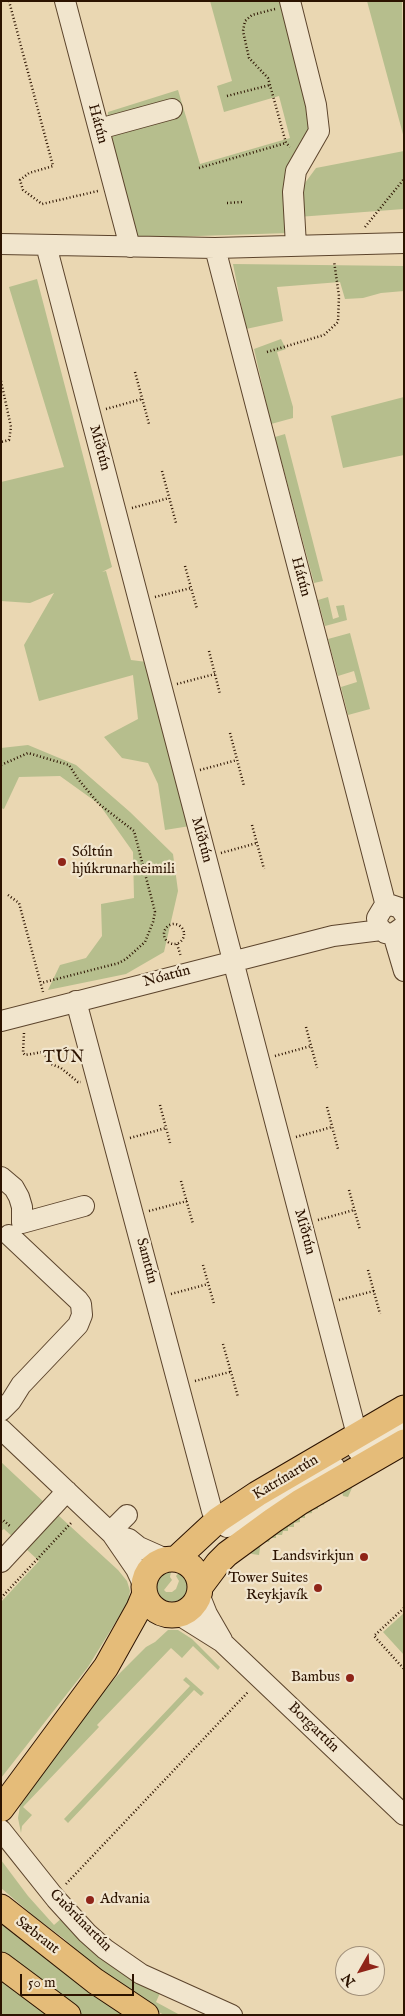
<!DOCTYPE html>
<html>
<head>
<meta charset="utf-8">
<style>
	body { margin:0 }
	#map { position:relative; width:405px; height:2016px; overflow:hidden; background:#ead7b2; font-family:"IM FELL English",serif }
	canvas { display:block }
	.frame { position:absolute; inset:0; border:2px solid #2c1300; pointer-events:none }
	.north { position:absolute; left:335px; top:1946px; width:50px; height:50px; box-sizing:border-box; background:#f1e5cd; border:1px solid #a2917b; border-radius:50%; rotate:232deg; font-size:14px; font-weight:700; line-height:20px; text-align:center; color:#2c1300 }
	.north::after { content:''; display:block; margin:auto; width:18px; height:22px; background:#8f2418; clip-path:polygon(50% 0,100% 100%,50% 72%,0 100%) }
	.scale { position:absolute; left:20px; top:1974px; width:114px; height:22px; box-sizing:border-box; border:2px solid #2c1300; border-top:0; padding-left:6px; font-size:15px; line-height:18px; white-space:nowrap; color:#2c1300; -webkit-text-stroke:4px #f1e5cd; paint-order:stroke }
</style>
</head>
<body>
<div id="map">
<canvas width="405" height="2016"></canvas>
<div class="frame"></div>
<div class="north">N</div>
<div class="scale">50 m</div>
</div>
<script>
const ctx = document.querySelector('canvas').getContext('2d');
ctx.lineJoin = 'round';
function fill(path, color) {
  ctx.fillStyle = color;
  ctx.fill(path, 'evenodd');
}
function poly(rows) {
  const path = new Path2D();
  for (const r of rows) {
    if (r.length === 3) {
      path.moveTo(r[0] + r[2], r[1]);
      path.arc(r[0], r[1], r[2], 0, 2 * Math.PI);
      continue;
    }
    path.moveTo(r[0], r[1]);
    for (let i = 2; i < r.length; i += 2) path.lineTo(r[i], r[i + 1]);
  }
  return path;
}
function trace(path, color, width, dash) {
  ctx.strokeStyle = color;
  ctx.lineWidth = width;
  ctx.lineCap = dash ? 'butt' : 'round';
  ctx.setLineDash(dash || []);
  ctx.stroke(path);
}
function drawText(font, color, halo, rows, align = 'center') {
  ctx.font = font + ' "IM FELL English",serif';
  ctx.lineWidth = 4.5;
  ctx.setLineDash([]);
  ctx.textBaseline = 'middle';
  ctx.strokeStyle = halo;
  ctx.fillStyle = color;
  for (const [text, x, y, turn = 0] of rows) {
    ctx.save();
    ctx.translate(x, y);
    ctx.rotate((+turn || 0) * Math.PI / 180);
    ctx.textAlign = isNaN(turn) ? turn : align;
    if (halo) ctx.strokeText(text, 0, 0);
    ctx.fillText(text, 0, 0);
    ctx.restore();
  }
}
const green = poly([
	[210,1,279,1,312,124,289,233,138,238,107,126,108,112,178,90,200,164,290,138,279,96,224,112,217,86,232,81],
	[367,1,402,1,404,138],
	[404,151,404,209,298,217,302,187,316,168],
	[233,264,404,266,404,291,381,293,363,298,345,299,340,282,277,287,283,321,246,329],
	[37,279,112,567,102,572,106,571,131,660,147,662,190,826,165,830,158,784,148,763,122,758,104,737,138,719,133,675,39,701,24,645,54,593,30,603,1,601,1,482,64,467,9,287],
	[281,339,286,349,277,352,293,407,293,418,271,424,254,349],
	[404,397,404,455,343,468,331,416],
	[285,434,323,581,314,583,275,437],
	[328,597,333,619,339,617,336,606,344,605,347,620,325,626,318,600],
	[350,633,370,709,348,715,341,687,357,682,354,671,338,676,328,639],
	[28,745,76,765,130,812,173,854,178,891,164,952,126,974,48,990,60,965,86,958,102,936,101,904,134,898,133,852,99,804,60,776,19,777,4,809,1,808,1,748],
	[1,1462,47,1505,15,1539,4,1529,1,1531],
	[351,1480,352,1480,352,1488,348,1497,343,1496,342,1491,336,1492,336,1496,330,1497,330,1501,324,1501,324,1505,318,1505,318,1509,312,1510,312,1513,305,1514,305,1518,300,1518,300,1522,294,1523,294,1527,288,1527,288,1531,283,1531,282,1535,276,1535,276,1538,270,1538,269,1542,261,1541,259,1555,252,1554,244,1550,244,1548,283,1520],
	[58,1515,118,1570,127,1581,130,1591,128,1602,88,1667,1,1778,1,1602,39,1561,25,1548],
	[169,1570,171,1572,170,1577,172,1580,164,1590,166,1592,172,1592,176,1589,179,1581,176,1576,180,1571,187,1579,189,1583,187,1593,184,1598,175,1602,165,1601,161,1598,156,1589,156,1584,160,1575],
	[404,1613,404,1655,383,1632],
	[168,1630,178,1630,192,1639,220,1667,218,1670,193,1646,182,1658,171,1648,97,1725,99,1727,23,1807,32,1815,22,1826,21,1833,18,1818,20,1806,59,1749,85,1714,116,1677,146,1647,155,1642],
	[186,1677,204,1693,201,1696,194,1690,68,1823,64,1819,190,1686,183,1680],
	[1,1860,28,1896,54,1925,63,1917,96,1954,119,1971,160,1993,156,2002,180,2015,164,2015,123,1991,63,1938,35,1917,1,1888],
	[1,1921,133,2015,81,2015,20,1972,1,1957],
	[1,1976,55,2015,1,2015]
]);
const minorTunnel = poly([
	[334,1466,358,1451]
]);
const path = poly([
	[9,1,53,166,29,173,20,180,23,190,42,204,98,191],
	[275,9,252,15,245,21,243,31,249,58,268,78,286,143,290,147],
	[227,96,270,85],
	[199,168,286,143],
	[227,203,243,202],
	[365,227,404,179],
	[267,352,324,335,338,322,339,296,334,261],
	[135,372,149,424],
	[1,381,11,427,9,440,1,442],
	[106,409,142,399],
	[162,471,176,523],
	[132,508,169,498],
	[185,566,197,609],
	[155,597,191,588],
	[209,651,220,694],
	[177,684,215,674],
	[230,733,244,786],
	[1,765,28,753,69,765,78,779,99,804,134,831,155,912,153,922,145,942,126,959,119,963,41,983],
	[200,770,237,760],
	[252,825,264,869],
	[221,853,257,843],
	[8,895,19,903,43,992],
	[174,934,10],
	[177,944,181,957],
	[306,1027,317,1068],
	[24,1033,23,1053,25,1055,43,1052,51,1064,61,1068,78,1082,81,1082],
	[275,1056,311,1046],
	[160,1105,170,1143],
	[327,1107,338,1149],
	[296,1137,332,1127],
	[130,1138,166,1128],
	[181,1181,193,1224],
	[349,1190,360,1230],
	[149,1211,187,1201],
	[318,1220,354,1210],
	[203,1265,214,1304],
	[368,1270,380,1314],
	[171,1294,208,1284],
	[339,1300,374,1291],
	[223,1344,238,1397],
	[195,1381,230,1372],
	[1,1522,3,1520,11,1527],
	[1,1598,71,1523],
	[404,1608,374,1636,404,1669],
	[66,1884,248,1692]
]);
const minor = poly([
	[65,1,130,247],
	[290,1,316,105,319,131,296,171,293,192,296,246],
	[99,129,172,109],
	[1,244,215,248,404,243],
	[46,245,357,1435],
	[215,248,386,906],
	[404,914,400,908,391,905,383,908,377,918,378,926,385,933,393,934,404,926],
	[393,934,404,971],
	[76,1001,212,1511,218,1520],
	[1,1021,333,936,381,930],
	[1,1177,14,1188,19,1197,22,1207,22,1223,84,1206],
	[1,1411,11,1401,21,1385,78,1325,82,1315,81,1304,78,1300,9,1235],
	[1,1429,112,1534,136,1569,143,1584],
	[358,1451,404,1426],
	[227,1527,334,1466],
	[110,1532,127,1515],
	[112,1534,129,1539,139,1547,166,1559],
	[1,1562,67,1491],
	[199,1594,207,1614,222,1640],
	[179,1615,222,1642,404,1815],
	[1,1830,56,1899,87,1933,105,1949,141,1974,232,2015]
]);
const major = poly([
	[172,1587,28],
	[176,1559,218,1520,257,1494,404,1408],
	[200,1587,218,1563,227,1554,272,1521,300,1502,404,1442],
	[1,1809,106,1667,139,1608,144,1596],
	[1,1907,95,1981,146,2015],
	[1,1965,68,2015]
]);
const markers = [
	[62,862,5,"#8f2418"],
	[364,1557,5,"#8f2418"],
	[318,1588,5,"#8f2418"],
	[350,1678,5,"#8f2418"],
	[90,1900,5,"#8f2418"]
];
const streetNames = [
	["Hátún",97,124,75],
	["Miðtún",99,448,75],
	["Hátún",300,577,75],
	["Miðtún",201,840,75],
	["Nóatún",167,977,-15],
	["Miðtún",304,1232,75],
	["Samtún",146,1261,75],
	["Katrínartún",286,1478,-31],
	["Borgartún",313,1728,44],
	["Guðrúnartún",80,1921,45],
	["Sæbraut",37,1936,38]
];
const poiNames = [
	["Sóltún",72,853,"left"],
	["hjúkrunarheimili",72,870,"left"],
	["Landsvirkjun",354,1557],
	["Tower Suites",308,1579],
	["Reykjavík",308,1596],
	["Bambus",340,1678],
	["Advania",100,1900,"left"]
];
const neighbourhoodNames = [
	["TÚN",64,1059]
];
fill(green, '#b6be8d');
trace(minorTunnel, '#c4b08e', 20, [20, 10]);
trace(minor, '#5c442c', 22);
trace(major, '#2c1300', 27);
trace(path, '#2c1300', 2.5, [1, 2.5]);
trace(minor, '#f1e5cd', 20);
trace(major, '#e5bc79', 25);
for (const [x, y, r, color] of markers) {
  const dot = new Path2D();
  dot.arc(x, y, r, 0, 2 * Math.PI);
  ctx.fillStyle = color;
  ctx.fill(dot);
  trace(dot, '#f1e5cd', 2);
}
drawText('15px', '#2c1300', '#f1e5cd', streetNames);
drawText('15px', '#2c1300', '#f1e5cd', poiNames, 'right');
ctx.letterSpacing = '1px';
drawText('16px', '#2c1300', '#f1e5cd', neighbourhoodNames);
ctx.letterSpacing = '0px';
</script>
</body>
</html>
